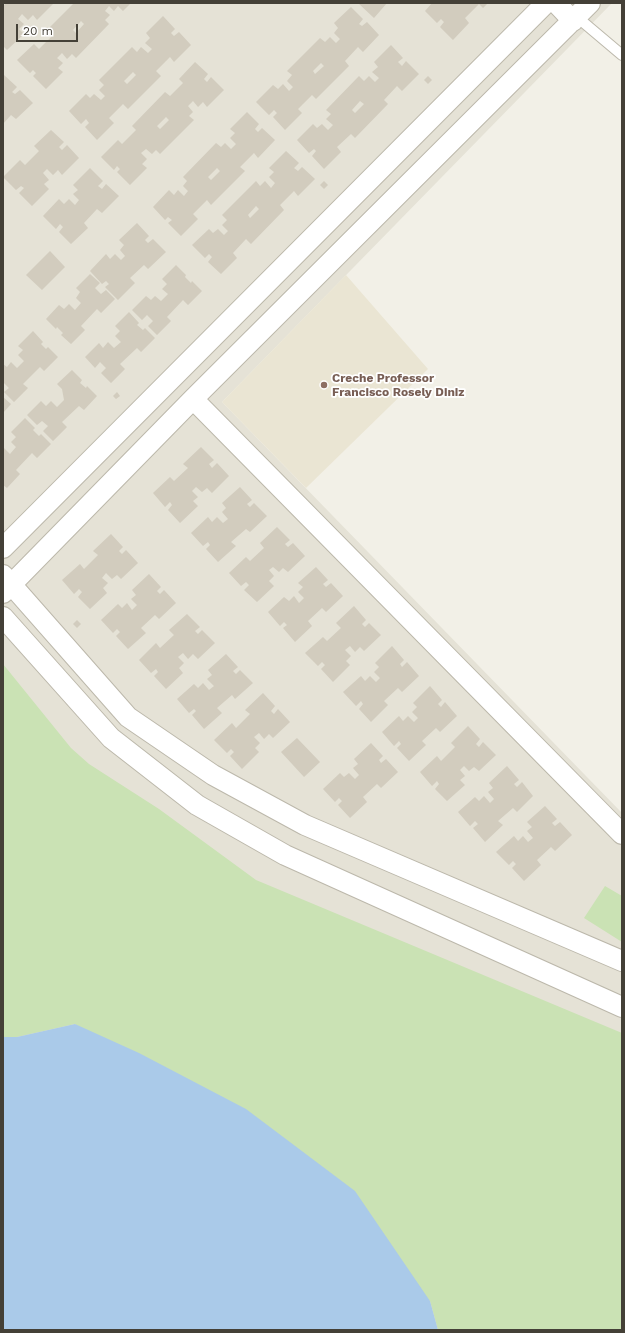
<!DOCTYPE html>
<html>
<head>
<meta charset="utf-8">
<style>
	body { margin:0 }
	#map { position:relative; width:625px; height:1333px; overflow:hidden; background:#f2f0e7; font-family:"Work Sans",sans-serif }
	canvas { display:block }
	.frame { position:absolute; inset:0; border:4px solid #444037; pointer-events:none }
	.scale { position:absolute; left:16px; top:24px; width:62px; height:18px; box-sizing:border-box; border:2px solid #444037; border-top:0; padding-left:5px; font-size:12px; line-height:14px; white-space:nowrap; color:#444037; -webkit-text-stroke:3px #fff; paint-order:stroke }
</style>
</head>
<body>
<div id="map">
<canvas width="625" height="1333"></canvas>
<div class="frame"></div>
<div class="scale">20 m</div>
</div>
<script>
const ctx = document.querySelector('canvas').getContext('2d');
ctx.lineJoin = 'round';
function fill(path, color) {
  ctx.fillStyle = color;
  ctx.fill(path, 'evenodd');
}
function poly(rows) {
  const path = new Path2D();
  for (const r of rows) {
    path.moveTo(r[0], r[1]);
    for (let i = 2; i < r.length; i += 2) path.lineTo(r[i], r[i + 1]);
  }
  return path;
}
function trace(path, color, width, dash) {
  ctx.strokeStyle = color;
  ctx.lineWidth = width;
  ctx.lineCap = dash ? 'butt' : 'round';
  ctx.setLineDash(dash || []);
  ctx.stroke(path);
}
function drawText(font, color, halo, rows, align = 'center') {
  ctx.font = font + ' "Work Sans",sans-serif';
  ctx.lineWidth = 3.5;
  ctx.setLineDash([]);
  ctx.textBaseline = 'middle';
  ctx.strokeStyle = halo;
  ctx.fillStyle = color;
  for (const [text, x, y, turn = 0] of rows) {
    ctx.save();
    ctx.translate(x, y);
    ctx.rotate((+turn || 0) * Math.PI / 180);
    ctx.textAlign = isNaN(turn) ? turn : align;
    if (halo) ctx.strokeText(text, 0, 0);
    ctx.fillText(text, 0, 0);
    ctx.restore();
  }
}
const residential = poly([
	[3,3,612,3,222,402,622,813,622,1330,3,1330]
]);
const education = poly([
	[346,275,428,369,306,488,222,402]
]);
const green = poly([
	[3,664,71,748,89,764,159,809,256,880,622,1033,622,1330,438,1330,430,1301,75,1024,17,1037,3,1037],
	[605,886,622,896,622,942,584,918]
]);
const water = poly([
	[75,1024,139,1053,246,1109,355,1191,430,1301,438,1330,3,1330,3,1037,17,1037]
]);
const building = poly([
	[6,3,54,3,37,20,33,15,28,20,22,14,18,19,24,24,19,29,24,34,7,50,3,46,3,6],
	[74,3,131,3,123,11,118,6,114,11,109,6,105,11,110,15,105,20,109,24,76,58,72,54,67,59,62,53,57,58,63,63,58,68,63,72,46,89,33,76,36,73,33,70,30,73,17,60,34,44,39,49,53,35,47,30],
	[81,21,84,24,76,33,73,30],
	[358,3,387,3,374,18],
	[432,3,488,3,483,8,479,4,465,18,469,23,453,40,440,27,444,22,441,19,437,23,425,11],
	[351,7,363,19,359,24,362,26,367,22,379,35,363,52,358,47,345,61,349,66,316,99,312,95,298,109,302,113,285,130,273,117,277,113,274,110,269,115,256,102,273,85,278,89,283,84,289,91,293,87,287,81,292,75,287,71,320,38,325,42,330,37,336,43,340,39,334,33,338,28,334,23],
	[321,63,324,66,315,74,313,71],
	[163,16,175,29,171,33,174,36,179,32,191,45,174,62,170,57,156,71,161,76,128,109,123,104,109,118,114,123,97,140,85,127,89,123,86,119,81,124,69,111,86,94,90,98,94,94,101,100,105,96,99,90,104,85,99,80,132,47,137,52,141,47,148,53,152,49,145,43,150,38,146,33],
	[133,72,136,75,127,84,124,81],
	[391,45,403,58,398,62,402,66,406,61,419,74,402,91,397,86,384,100,388,104,355,138,351,134,337,147,341,152,324,169,312,156,316,151,314,149,309,153,297,140,313,124,317,128,322,124,328,130,333,125,326,119,331,114,326,110,359,76,364,81,369,76,375,82,379,78,372,72,378,67,374,62],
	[360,101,364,104,355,113,352,110],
	[195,62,208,74,204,79,207,82,211,77,224,90,207,107,203,102,198,107,193,101,188,106,193,112,189,116,194,120,160,154,156,150,152,154,146,149,141,153,147,159,142,164,147,168,130,185,117,172,120,169,117,166,114,170,101,157,118,140,122,144,136,130,132,126,165,92,170,96,183,83,179,79],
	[166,117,169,120,160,129,157,126],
	[4,75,17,87,12,92,15,94,20,90,33,103,16,119,11,115,3,124],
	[428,76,432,80,428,84,424,80],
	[247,112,259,124,255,129,258,132,262,128,275,140,258,158,254,153,240,167,245,171,211,205,207,200,193,214,198,219,181,236,168,223,172,220,168,217,165,220,153,207,169,190,174,195,178,190,184,196,188,191,183,186,187,181,183,177,216,143,221,147,225,143,231,149,236,144,230,138,235,133,230,129],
	[217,168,220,171,211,180,208,177],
	[51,130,64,142,59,147,62,150,67,145,79,158,62,175,58,170,53,175,47,169,43,173,49,180,44,184,49,189,32,206,19,193,24,188,21,186,16,190,3,177,20,160,25,165,39,151,34,146],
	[286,151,299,163,294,168,298,171,302,167,315,179,298,196,294,191,280,205,284,210,251,244,246,239,233,253,237,258,221,274,208,262,212,257,209,254,205,258,192,245,209,229,213,233,218,229,224,235,228,231,222,225,227,220,222,215,256,181,260,186,265,181,271,188,275,183,269,177,274,172,269,168],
	[256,206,259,209,250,218,248,215],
	[90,168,103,181,98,186,102,189,106,184,119,196,102,213,97,209,84,223,88,228,71,244,59,232,63,227,60,224,56,229,43,216,59,199,64,204,69,199,75,205,79,200,73,194,78,190,73,185],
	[324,181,328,185,324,189,320,185],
	[137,223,149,236,145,240,148,243,153,239,166,252,148,269,144,265,130,278,135,283,118,300,105,287,109,284,106,281,102,284,90,271,106,254,110,259,115,254,121,260,125,256,120,250,124,245,119,240],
	[50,251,65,267,42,290,26,275],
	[176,265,186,275,185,277,191,283,192,281,202,291,188,305,183,300,167,317,171,321,157,335,148,326,153,321,147,315,142,320,132,310,146,296,151,300,155,296,161,301,168,294,162,289,167,284,162,279],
	[90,274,100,283,95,288,101,294,106,290,115,299,101,313,97,309,81,326,85,330,71,344,61,335,63,333,57,327,56,329,46,319,59,305,64,309,69,304,75,310,81,303,76,298,80,292,76,288],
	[129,312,139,323,137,325,143,330,145,328,155,338,141,352,137,348,120,364,125,369,111,383,101,373,106,368,100,362,95,368,85,357,99,343,103,348,108,342,114,348,121,342,115,336,120,331,115,326],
	[33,331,43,342,41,344,46,349,48,347,58,357,44,371,40,367,23,384,28,388,14,402,4,392,9,388,3,382,3,364,7,367,11,362,17,368,24,361,18,355,23,350,18,346],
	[72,370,82,380,80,383,86,388,87,386,97,396,84,410,79,406,62,422,67,427,53,441,43,431,48,426,42,421,37,425,27,415,41,401,46,406,51,401,57,407,64,400,62,389,57,384],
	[117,392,120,396,116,399,113,396],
	[3,397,11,404,3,413],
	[25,418,35,428,33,430,39,436,41,434,51,444,37,458,32,453,16,470,20,474,7,488,3,485,3,449,4,448,10,454,16,447,11,442,16,437,11,432],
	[201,447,214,460,209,464,212,468,217,463,229,476,212,493,207,488,202,492,196,487,192,491,198,497,193,501,198,506,180,523,168,510,172,505,170,502,165,507,153,493,170,477,174,481,188,468,183,464],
	[240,487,252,500,247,504,250,507,254,503,267,516,250,532,246,529,231,542,236,546,218,562,206,549,210,545,208,542,203,546,191,533,208,517,212,522,217,517,223,523,228,519,222,512,226,508,222,503],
	[277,527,290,540,285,544,288,547,293,543,305,556,288,572,283,568,279,572,273,567,269,570,274,576,269,581,274,586,257,602,244,590,249,585,246,582,241,586,229,573,246,557,250,561,264,548,260,543],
	[111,534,123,547,119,551,122,554,126,550,138,563,121,579,117,575,112,579,106,573,102,578,108,583,103,588,107,593,90,609,78,597,82,592,79,589,74,594,62,580,80,564,84,569,98,555,93,551],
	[316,567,328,580,323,584,326,587,331,583,343,596,326,612,322,608,308,621,312,626,295,642,283,628,287,625,284,622,280,626,268,612,284,597,289,601,294,596,299,603,304,598,298,592,303,587,298,583],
	[149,574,161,587,157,591,160,594,164,590,176,603,159,619,155,615,141,628,146,633,128,649,116,636,120,632,117,629,113,633,101,620,118,604,122,608,127,603,132,610,137,605,131,599,136,595,132,590],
	[354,606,366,620,362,624,365,627,369,623,381,635,364,651,360,647,355,652,350,646,345,650,351,656,346,661,350,665,333,682,321,669,325,665,322,662,318,666,305,653,323,637,327,641,341,628,336,623],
	[187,614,200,627,195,631,198,634,202,630,215,643,198,659,193,654,188,659,183,653,178,657,184,663,179,668,183,673,166,689,154,676,158,672,156,669,151,673,139,660,156,643,160,648,174,635,169,630],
	[77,620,81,624,77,628,73,624],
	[392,646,404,660,400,664,402,667,407,662,419,676,402,692,398,688,384,701,388,705,371,722,359,709,363,704,361,701,356,706,343,692,361,676,365,681,370,676,376,682,380,678,374,672,379,667,375,663],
	[226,654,238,667,233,671,236,674,240,670,253,683,235,699,232,695,217,708,222,713,204,729,192,715,196,711,194,709,189,713,177,699,194,684,198,688,203,683,209,690,214,686,207,679,212,675,208,670],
	[430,686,442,700,438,704,441,707,445,702,457,716,440,732,436,728,422,741,426,745,409,761,397,748,401,744,399,741,394,746,382,732,399,716,403,721,408,716,414,722,418,718,412,712,417,707,413,703],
	[263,693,275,706,271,711,274,714,278,709,290,722,273,738,269,734,264,739,259,733,254,737,260,743,255,748,259,752,242,769,230,756,234,752,231,749,227,753,214,740,232,723,236,728,250,714,245,710],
	[468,726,480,739,476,744,479,747,483,742,496,755,479,771,474,767,469,771,464,766,460,770,465,776,460,780,465,785,447,801,435,789,439,784,437,781,432,786,420,772,437,756,441,761,455,747,451,743],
	[297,738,320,762,304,777,281,752],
	[371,743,383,756,379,760,381,763,386,759,398,772,381,788,377,784,363,797,367,802,350,818,338,805,342,801,339,798,335,802,323,789,340,773,344,777,349,773,355,779,359,775,353,768,358,764,354,759],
	[507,766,519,780,514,784,517,787,522,782,533,796,517,812,513,808,498,821,503,825,485,842,473,828,478,824,475,821,470,826,458,812,475,797,479,801,484,796,490,803,494,799,488,792,493,788,489,783],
	[545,806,557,819,552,823,555,826,560,822,572,835,555,851,551,847,537,860,541,865,524,881,512,868,516,864,513,861,509,865,496,852,514,836,518,841,523,836,528,842,533,838,527,831,532,827,527,822]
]);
const service = poly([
	[577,17,622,55]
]);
const minor = poly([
	[556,3,573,21],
	[193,399,622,834],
	[3,548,546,3],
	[3,575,128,717,213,775,305,825,622,961],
	[3,593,193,399,590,3],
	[3,617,111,738,197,805,285,855,622,1007]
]);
const markers = [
	[324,385,4,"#8d6e63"]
];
const educationNames = [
	["Creche Professor",332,378],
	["Francisco Rosely Diniz",332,392]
];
fill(residential, '#e5e2d6');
fill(education, '#eae5d3');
fill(green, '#cae2b4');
fill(water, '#aacae9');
fill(building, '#d2ccbe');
trace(service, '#bcb8ab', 12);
trace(minor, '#bcb8ab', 22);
trace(service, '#fff', 10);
trace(minor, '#fff', 20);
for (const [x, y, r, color] of markers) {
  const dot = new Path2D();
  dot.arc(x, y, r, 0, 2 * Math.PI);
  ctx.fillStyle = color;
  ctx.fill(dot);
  trace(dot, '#fff', 1.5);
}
drawText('bold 12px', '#785e54', '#fff', educationNames, 'left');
</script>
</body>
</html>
